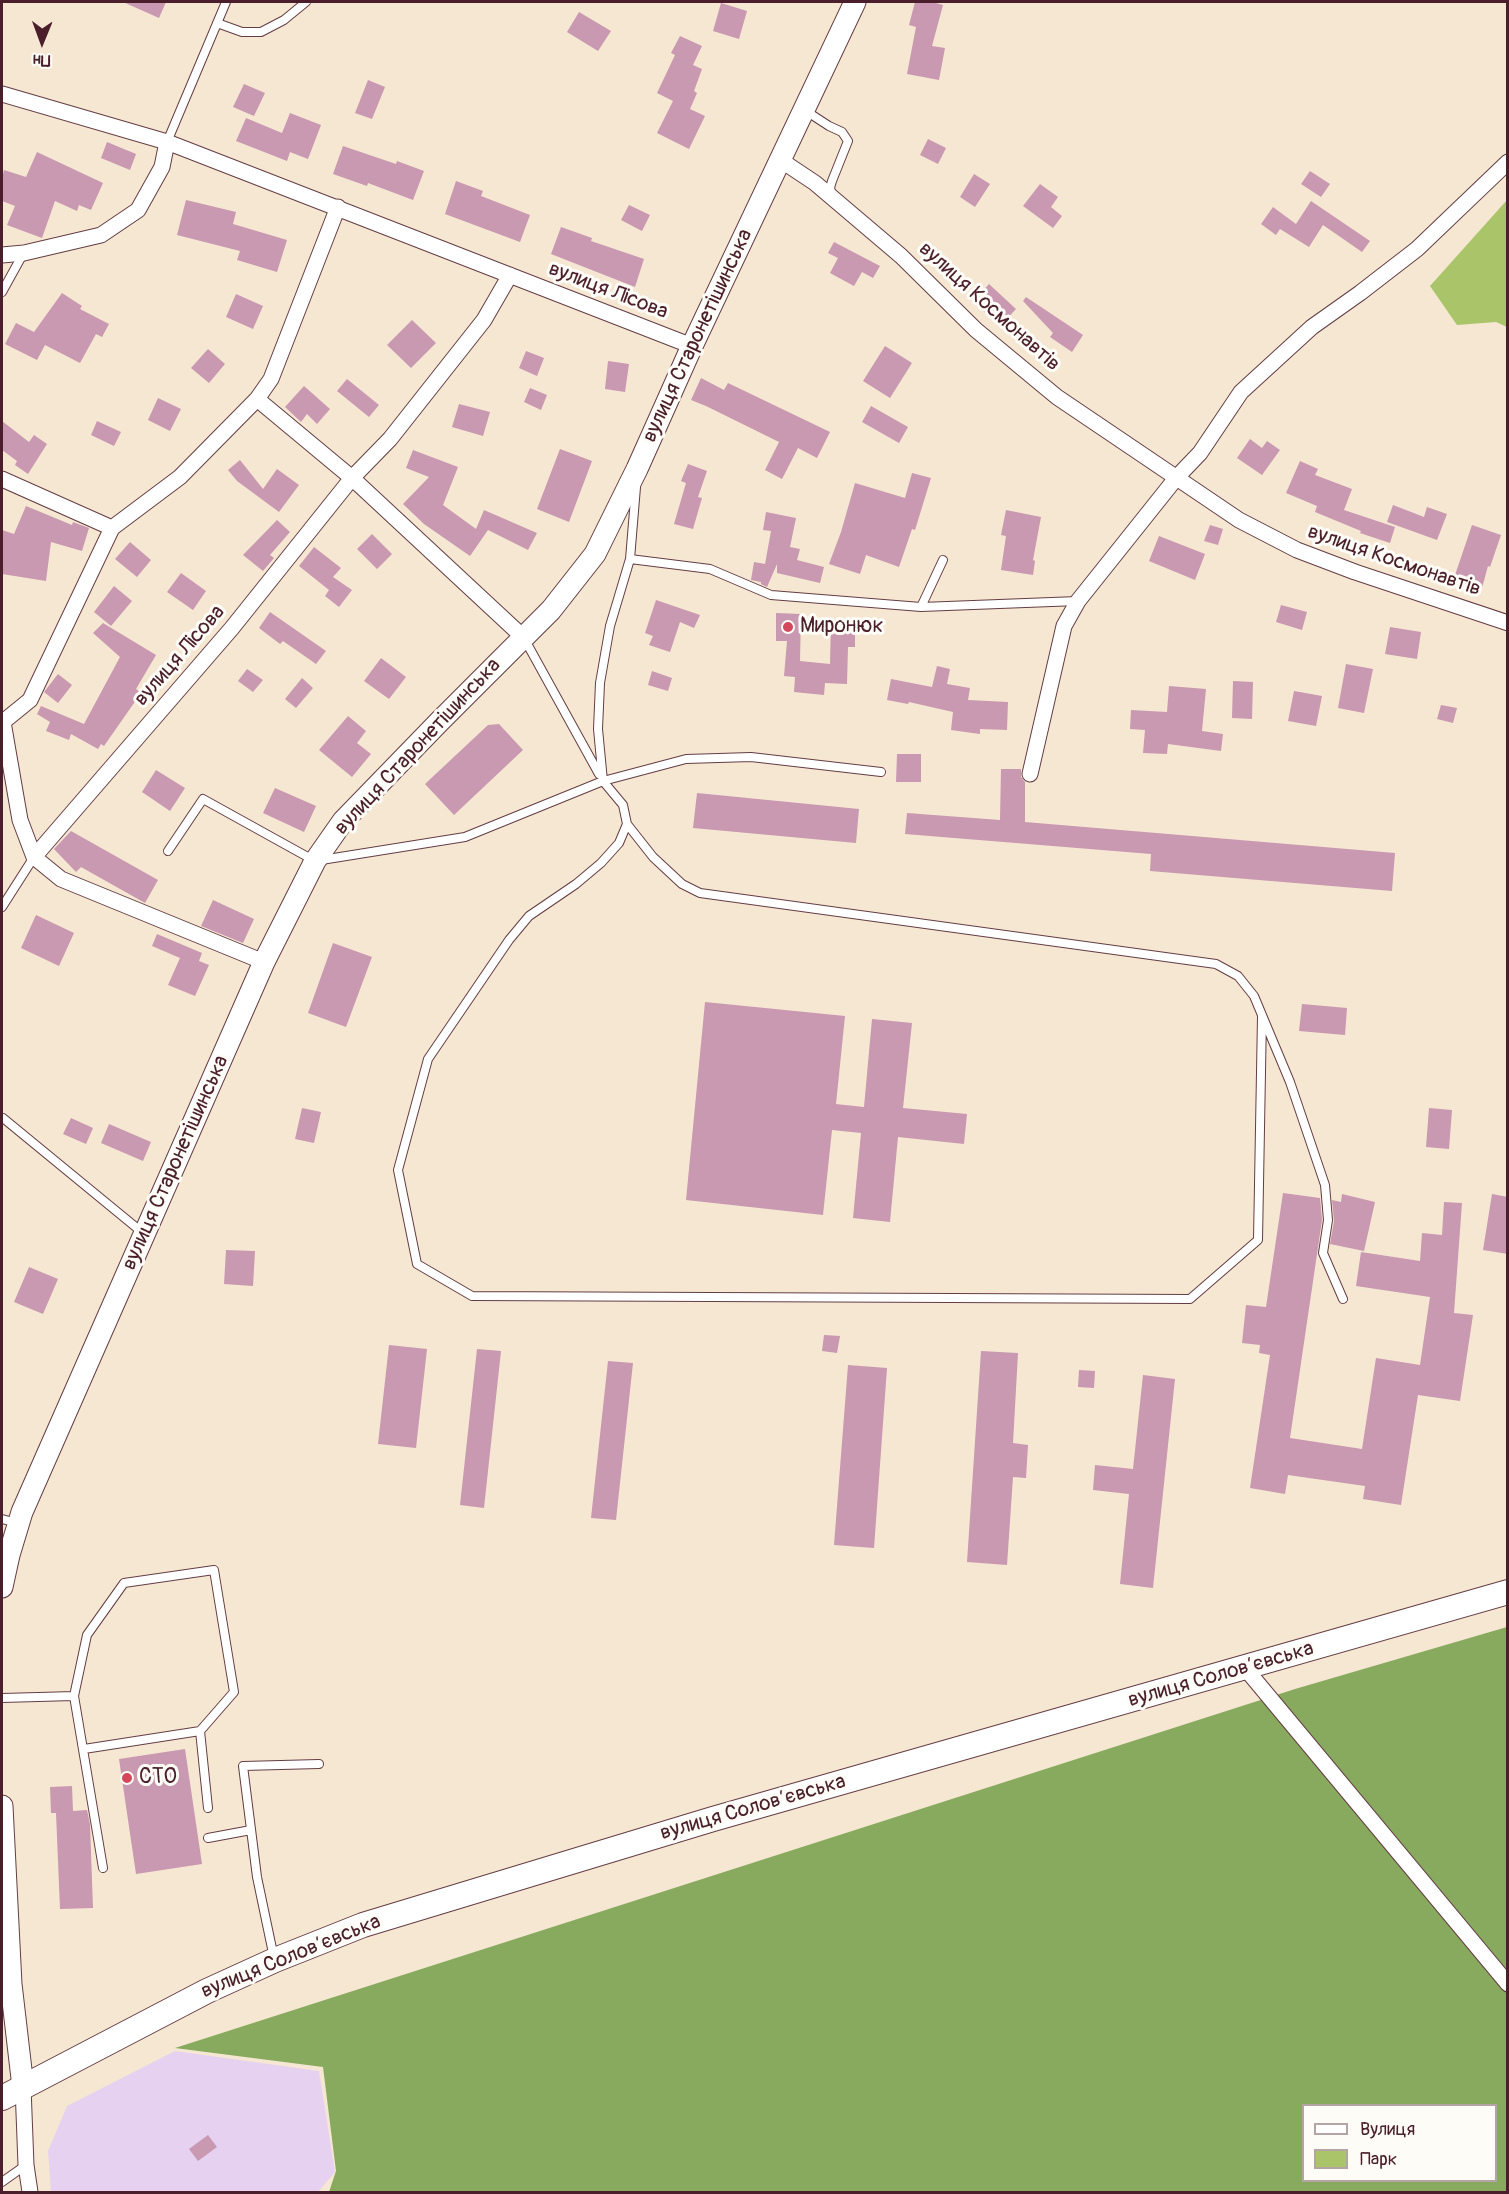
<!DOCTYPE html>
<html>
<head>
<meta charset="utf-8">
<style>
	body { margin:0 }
	#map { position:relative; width:1509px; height:2194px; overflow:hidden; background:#f6e7d2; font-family:Pangolin,sans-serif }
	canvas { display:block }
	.frame { position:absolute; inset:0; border:3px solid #4a1f2b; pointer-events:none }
	.legend { position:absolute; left:1302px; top:2104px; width:195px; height:78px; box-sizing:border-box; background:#fdfcf7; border:2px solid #b5a4a5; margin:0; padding:8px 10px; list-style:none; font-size:18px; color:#4a1f2b }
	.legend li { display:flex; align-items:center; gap:12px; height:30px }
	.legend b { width:30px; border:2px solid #b5a4a5 }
	.north { position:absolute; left:12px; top:12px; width:60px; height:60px; -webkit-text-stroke:4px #fdfcf7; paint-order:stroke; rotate:181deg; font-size:16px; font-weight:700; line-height:24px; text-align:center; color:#4a1f2b }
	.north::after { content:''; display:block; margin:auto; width:21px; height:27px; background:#4a1f2b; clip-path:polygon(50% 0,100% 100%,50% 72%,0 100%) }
</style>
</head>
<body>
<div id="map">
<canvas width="1509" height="2194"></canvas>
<div class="frame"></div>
<ul class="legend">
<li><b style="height:8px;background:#fff"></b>Вулиця</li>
<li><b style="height:16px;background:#aac46a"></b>Парк</li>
</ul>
<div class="north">Пн</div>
</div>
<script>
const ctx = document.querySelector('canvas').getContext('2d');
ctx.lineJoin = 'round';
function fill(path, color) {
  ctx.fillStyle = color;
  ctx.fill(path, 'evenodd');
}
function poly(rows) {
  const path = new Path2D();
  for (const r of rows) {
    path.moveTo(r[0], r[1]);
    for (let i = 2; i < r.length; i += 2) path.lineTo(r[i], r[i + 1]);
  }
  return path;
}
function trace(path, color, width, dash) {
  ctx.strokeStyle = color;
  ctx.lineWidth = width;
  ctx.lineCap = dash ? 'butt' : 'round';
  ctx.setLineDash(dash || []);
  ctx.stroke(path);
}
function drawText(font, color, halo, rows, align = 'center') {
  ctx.font = font + ' Pangolin,sans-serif';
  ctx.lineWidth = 6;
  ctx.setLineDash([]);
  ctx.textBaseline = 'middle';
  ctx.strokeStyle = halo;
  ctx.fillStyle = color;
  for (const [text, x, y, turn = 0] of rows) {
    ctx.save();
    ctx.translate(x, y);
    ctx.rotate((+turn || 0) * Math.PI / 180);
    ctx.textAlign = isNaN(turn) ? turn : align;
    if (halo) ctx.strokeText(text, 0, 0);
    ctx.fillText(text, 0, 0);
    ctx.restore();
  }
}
const built = poly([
	[175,2051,319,2071,335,2172,318,2192,51,2192,48,2151,67,2106]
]);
const green = poly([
	[1507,200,1507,327,1496,322,1457,325,1430,286]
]);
const forest = poly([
	[1507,1627,1507,2192,329,2192,336,2171,323,2067,175,2048,1295,1689],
	[1304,2106,1496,2106,1496,2180,1304,2180]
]);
const building = poly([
	[123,2,166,2,159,18],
	[915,2,932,2,943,5,932,46,945,48,939,80,907,74,916,27,909,25],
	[721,3,747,11,739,39,713,31],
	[579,12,611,31,598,51,567,32],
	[680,36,702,46,693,65,702,69,694,91,697,93,690,109,705,116,689,149,657,133,673,101,657,93,675,55,671,53],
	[368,80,385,87,372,119,355,113],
	[244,84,265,93,254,116,233,107],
	[290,113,321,125,308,159,290,152,287,161,236,141,246,118,282,133],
	[928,139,946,148,938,164,920,155],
	[107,142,136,154,130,170,101,158],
	[343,146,396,164,397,161,424,171,413,200,368,183,367,186,333,174],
	[37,152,103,183,91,210,79,205,77,211,55,201,42,238,7,225,15,206,2,201,2,178,4,170,26,177],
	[1310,171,1330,184,1321,197,1301,184],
	[974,174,990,184,975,207,960,197],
	[456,181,483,191,481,196,530,215,520,242,445,214],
	[1040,184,1058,197,1051,207,1062,216,1053,228,1023,206],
	[186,200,236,212,233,224,287,240,277,272,237,260,240,251,177,235],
	[1311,201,1370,241,1362,252,1323,225,1309,247,1280,229,1276,235,1261,224,1273,207,1296,224],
	[629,205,650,215,642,231,621,220],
	[561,227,592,238,591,241,644,259,635,287,551,254],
	[834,242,880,266,873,278,862,272,854,286,830,273,838,258,828,253],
	[989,284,1016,309,1000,326,973,302],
	[62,293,82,306,80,309,109,324,102,337,96,334,80,363,45,345,37,360,5,344,16,323,34,332],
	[236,294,263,306,253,329,226,317],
	[1026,297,1083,335,1072,352,1050,337,1053,333,1023,301],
	[412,320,436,343,411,368,387,345],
	[885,346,912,363,890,398,863,381],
	[208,349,225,364,209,383,191,368],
	[526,351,544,358,537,376,519,368],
	[608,361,629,364,625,392,605,389],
	[701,378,724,390,728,383,830,432,817,458,798,448,782,479,765,470,779,442,706,406,691,400],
	[347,379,379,405,369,417,337,391],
	[304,386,330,409,317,424,307,414,301,422,285,407],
	[530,388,547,395,541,410,524,402],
	[158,398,181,409,170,431,148,420],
	[459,404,490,412,483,436,452,427],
	[871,406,908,427,899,443,862,422],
	[2,421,29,442,34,435,47,444,28,474,15,465,17,461,2,450],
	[97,421,121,432,114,446,91,435],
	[1250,439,1262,448,1267,441,1280,450,1262,475,1237,458],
	[560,449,592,461,569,522,537,509],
	[413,450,458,467,443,505,476,529,484,510,537,533,528,550,488,530,470,556,424,524,403,504,429,477,406,468],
	[240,460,263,489,277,469,299,485,279,512,237,481,228,470],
	[1300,461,1318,469,1315,475,1352,489,1344,510,1395,527,1390,543,1360,533,1361,531,1315,512,1317,506,1286,493],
	[688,464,707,471,698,497,702,498,693,529,674,524,686,483,681,481],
	[912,473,931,478,915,530,912,529,899,567,866,555,860,574,829,564,841,532,855,483,905,498],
	[1393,505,1424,517,1427,507,1447,514,1437,540,1387,522],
	[26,506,72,525,73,522,89,528,82,551,51,542,46,581,2,574,2,530,14,534],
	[1006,510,1041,517,1033,560,1035,561,1033,575,1001,570,1006,536,1001,535],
	[766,512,796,518,790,547,800,549,797,560,824,567,820,583,777,573,777,564,767,587,761,584,761,582,751,580,754,562,765,564,771,531,763,530],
	[277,520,290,532,270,555,274,558,263,571,243,555],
	[1210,525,1223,529,1218,545,1204,541],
	[1472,525,1501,535,1490,567,1488,566,1482,588,1453,581],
	[372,534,392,554,377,569,357,549],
	[1159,536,1205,554,1195,580,1149,561],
	[130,542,151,560,137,577,115,559],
	[314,547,341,568,333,577,352,590,339,607,325,596,329,590,299,566],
	[181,573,206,591,193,610,167,592],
	[114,586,132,601,111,626,94,612],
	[656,600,700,615,694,628,680,622,670,652,649,645,653,636,645,633],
	[1281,605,1307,612,1302,630,1276,622],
	[270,612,326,651,316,664,283,641,280,644,259,628],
	[776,613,801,614,800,661,830,664,831,619,855,619,855,647,848,647,847,684,825,683,824,695,794,692,795,677,784,676,787,641,776,641],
	[103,623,156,655,136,689,141,693,104,746,101,744,98,749,71,734,69,740,46,731,50,722,37,714,41,706,84,724,120,657,93,633],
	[1390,627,1421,632,1417,659,1385,654],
	[381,658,406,677,389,699,364,681],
	[1346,664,1373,669,1364,713,1338,708],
	[937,666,950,669,947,684,970,688,968,700,1008,702,1007,730,980,729,980,734,951,730,953,712,909,702,908,704,887,700,891,679,932,687],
	[247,669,263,680,253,692,238,681],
	[652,671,672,678,668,691,648,685],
	[58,674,72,685,58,703,44,692],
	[302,678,313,688,296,708,285,699],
	[1233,681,1253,682,1252,719,1232,718],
	[1169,686,1206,689,1202,731,1223,734,1221,751,1168,744,1167,754,1143,753,1145,730,1130,729,1131,710,1167,712],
	[1294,691,1322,696,1316,726,1288,721],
	[1441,705,1457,708,1453,723,1437,719],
	[348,716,366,731,357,743,371,754,352,777,319,750],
	[499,724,523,750,454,815,425,784,488,725],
	[897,754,921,754,921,782,896,782],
	[1001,769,1021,769,1021,777,1025,782,1025,822,1395,853,1392,891,1150,871,1151,854,905,834,907,813,1000,820],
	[156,770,185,788,170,811,142,792],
	[275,788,316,806,304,832,263,813],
	[697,793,859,809,856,843,693,828],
	[71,831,158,880,145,903,81,867,76,872,54,849],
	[213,900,254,919,243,943,201,926],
	[36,915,74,933,59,966,21,948],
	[157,934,202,953,199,961,209,965,195,996,168,985,180,958,152,946],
	[333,943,372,957,346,1027,308,1013],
	[705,1002,845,1016,836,1104,864,1107,872,1019,912,1023,903,1108,967,1114,964,1144,898,1137,890,1222,853,1218,861,1133,832,1130,823,1215,686,1200],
	[1302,1004,1347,1008,1345,1035,1299,1031],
	[302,1108,321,1112,314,1143,295,1139],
	[1429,1108,1452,1110,1449,1149,1426,1147],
	[71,1118,93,1128,86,1144,63,1134],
	[109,1124,151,1142,143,1161,101,1143],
	[1283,1193,1320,1198,1322,1220,1290,1438,1362,1449,1376,1358,1420,1365,1430,1297,1356,1286,1361,1252,1420,1261,1422,1233,1442,1235,1444,1202,1462,1203,1454,1313,1473,1315,1460,1401,1418,1395,1401,1505,1363,1499,1365,1486,1288,1475,1285,1494,1250,1488,1270,1355,1259,1353,1260,1345,1242,1343,1246,1305,1266,1307],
	[1342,1194,1375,1202,1364,1251,1330,1244,1334,1221,1332,1200,1341,1202],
	[1492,1194,1508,1197,1508,1254,1483,1250],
	[226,1250,255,1251,253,1286,224,1284],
	[29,1267,58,1279,43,1314,14,1302],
	[824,1335,840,1336,837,1353,822,1351],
	[389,1345,427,1349,416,1448,378,1444],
	[477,1349,501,1351,484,1508,460,1505],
	[981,1351,1018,1353,1013,1443,1028,1445,1026,1478,1013,1477,1007,1565,967,1562],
	[608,1361,633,1363,616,1520,591,1518],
	[848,1365,887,1368,874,1548,834,1545],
	[1079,1370,1095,1371,1094,1388,1078,1387],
	[1143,1375,1175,1379,1153,1588,1120,1584,1129,1494,1093,1490,1095,1465,1133,1469],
	[185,1749,202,1864,136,1874,119,1759],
	[72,1786,73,1811,87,1810,90,1824,93,1908,60,1909,56,1813,51,1813,50,1787],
	[208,2135,217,2147,198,2161,189,2149]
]);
const lane = poly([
	[217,23,242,32,261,32,284,20,306,2],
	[806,111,829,126,842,132,848,141,832,181,830,188,832,196],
	[167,142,226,2],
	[2,292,23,254],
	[630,559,710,569,771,595,921,607,943,560],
	[921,607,1078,601],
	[525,640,599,774],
	[603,781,598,729,600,683,610,626,630,559,636,487],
	[603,781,686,759,751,757,881,772],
	[627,824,619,843,601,863,576,884,529,916,509,940,428,1059,398,1170,417,1264,472,1296,1190,1299,1258,1240,1262,1016],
	[168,851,203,799,315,861,465,837,603,781,623,805,627,824,653,857,682,884,700,893,1216,964,1238,976,1254,996,1290,1082,1325,1185,1328,1220,1323,1253,1343,1299],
	[2,907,34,857],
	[3,1118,143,1233],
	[2,1519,17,1523],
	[74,1696,87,1635,124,1583,214,1570,234,1692,200,1731],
	[2,1698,74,1696,103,1868],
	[84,1749,200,1731,208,1808],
	[208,1838,251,1830],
	[274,1958,257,1877,243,1766,319,1764],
	[2,2182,26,2165]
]);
const street = poly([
	[2,94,167,142,692,346],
	[779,159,815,183,901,256,976,330,1057,397,1239,520,1297,550,1355,572,1508,623],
	[2,255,24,253,101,235,138,210,162,167,167,142],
	[257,399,352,478,523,637],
	[2,479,112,528],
	[1030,774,1064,626,1078,601,1177,477,1200,453,1241,392,1312,327,1360,293,1417,249,1508,162],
	[34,857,232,628,352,478,390,439,484,320,510,275],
	[264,962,61,879,34,857,20,820,3,722,30,700,112,528,180,477,257,399,271,379,338,207],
	[1245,1668,1508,1984],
	[23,2087,26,2165,30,2192]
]);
const secondary = poly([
	[2,1587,9,1555,22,1512,264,962,315,861,343,821,439,722,551,610,595,554,637,469,692,346,855,2],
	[2,1806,11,1984,23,2087]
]);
const primary = poly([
	[2,2098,207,1991,275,1960,363,1925,713,1819,1508,1592]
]);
const markers = [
	[788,627,6,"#d1495b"],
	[127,1778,6,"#d1495b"]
];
const streetNames = [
	["вулиця Лісова",608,291,21],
	["вулиця Космонавтів",989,307,42],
	["вулиця Старонетішинська",698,336,-65],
	["вулиця Космонавтів",1394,561,19],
	["вулиця Лісова",180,656,-49],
	["вулиця Старонетішинська",418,747,-47],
	["вулиця Старонетішинська",176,1163,-66],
	["вулиця Соловʼєвська",1221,1675,-16],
	["вулиця Соловʼєвська",753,1808,-16],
	["вулиця Соловʼєвська",291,1957,-22]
];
const poiNames = [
	["Миронюк",800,627],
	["СТО",139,1778]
];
fill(built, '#e6d2f0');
fill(green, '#aac46a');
fill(forest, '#87aa5e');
fill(building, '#c998b1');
trace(lane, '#643d44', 10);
trace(street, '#643d44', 17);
trace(secondary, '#643d44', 23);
trace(primary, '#643d44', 26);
trace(lane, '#fff', 8);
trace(street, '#fff', 15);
trace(secondary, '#fff', 21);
trace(primary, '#fff', 24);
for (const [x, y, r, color] of markers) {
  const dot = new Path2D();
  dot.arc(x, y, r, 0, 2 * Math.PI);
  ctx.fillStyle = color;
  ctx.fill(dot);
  trace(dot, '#fdfcf7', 2);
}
drawText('21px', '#4a1f2b', '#fdfcf7', streetNames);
drawText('21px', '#4a1f2b', '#fdfcf7', poiNames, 'left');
</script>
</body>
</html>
